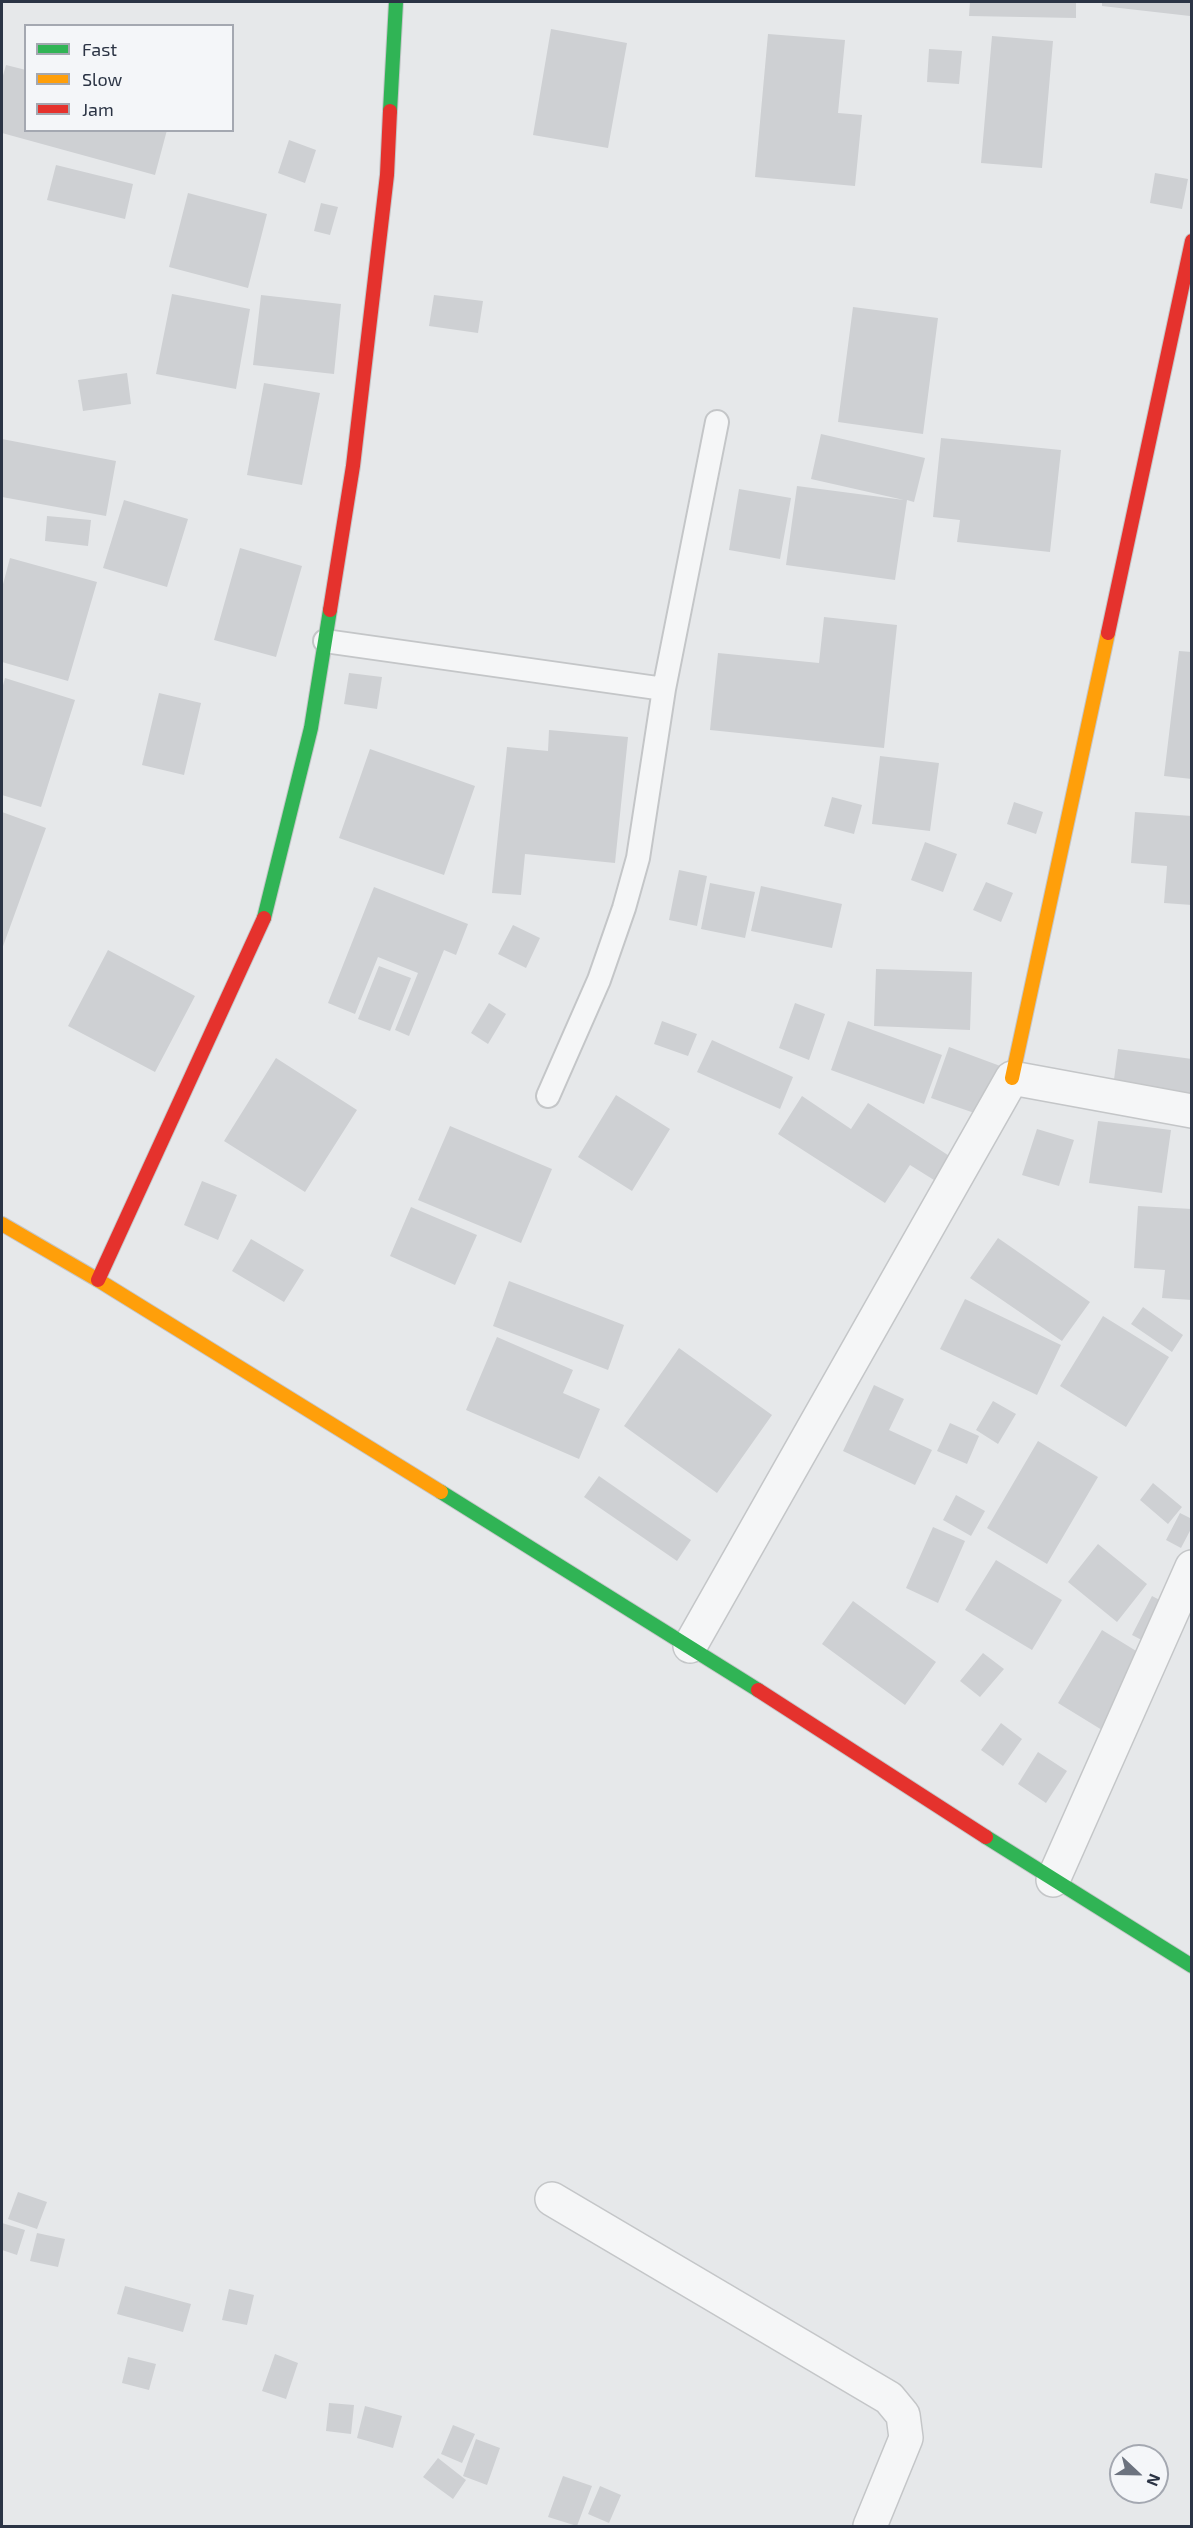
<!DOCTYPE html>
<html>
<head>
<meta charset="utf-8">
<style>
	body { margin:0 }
	#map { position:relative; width:1193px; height:2528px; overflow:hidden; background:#e6e8ea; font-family:"Exo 2",sans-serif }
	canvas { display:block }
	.frame { position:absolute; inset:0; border:3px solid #2b3445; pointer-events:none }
	.legend { position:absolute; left:24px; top:24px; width:210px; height:108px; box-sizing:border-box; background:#f4f6f9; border:2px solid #a4a8b1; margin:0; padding:8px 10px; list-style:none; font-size:18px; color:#2b3445 }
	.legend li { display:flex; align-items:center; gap:12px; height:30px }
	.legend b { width:30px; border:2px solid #a4a8b1 }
	.north { position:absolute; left:1109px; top:2444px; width:60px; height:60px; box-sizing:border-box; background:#f4f6f9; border:2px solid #a4a8b1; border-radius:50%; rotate:112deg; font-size:16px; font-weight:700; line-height:24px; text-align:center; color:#2b3445 }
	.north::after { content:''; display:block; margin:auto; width:21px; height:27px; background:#6c737f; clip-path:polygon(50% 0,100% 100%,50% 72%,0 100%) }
</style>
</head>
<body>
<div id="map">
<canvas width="1193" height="2528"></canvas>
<div class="frame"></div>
<ul class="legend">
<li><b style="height:8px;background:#30b455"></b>Fast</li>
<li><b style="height:8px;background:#ff9f0a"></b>Slow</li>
<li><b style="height:8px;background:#e5322d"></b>Jam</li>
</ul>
<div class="north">N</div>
</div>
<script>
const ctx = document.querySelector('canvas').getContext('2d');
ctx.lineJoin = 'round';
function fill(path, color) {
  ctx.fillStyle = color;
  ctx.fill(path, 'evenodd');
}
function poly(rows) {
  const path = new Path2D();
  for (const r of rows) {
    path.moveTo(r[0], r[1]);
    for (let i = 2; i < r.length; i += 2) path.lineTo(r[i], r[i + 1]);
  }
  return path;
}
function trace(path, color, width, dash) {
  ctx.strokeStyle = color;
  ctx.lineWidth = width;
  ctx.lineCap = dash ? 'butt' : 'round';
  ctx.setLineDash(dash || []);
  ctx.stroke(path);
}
const building = poly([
	[970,2,1076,2,1076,18,969,16],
	[1102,2,1192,2,1192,5,1190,16,1102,6],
	[551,29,627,43,608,148,533,135],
	[768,34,845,40,838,113,862,115,855,186,755,177],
	[992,36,1053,41,1042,168,981,163],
	[929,49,962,51,959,84,927,82],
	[6,65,26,70,26,130,167,130,155,175,2,133,2,79],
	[289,140,316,150,305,183,278,173],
	[56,165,133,184,125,219,47,200],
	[1155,173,1188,179,1182,209,1150,203],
	[188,193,267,214,248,288,169,267],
	[321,203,338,207,330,235,314,231],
	[172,294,250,309,236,389,156,374],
	[261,295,341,304,334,374,253,365],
	[434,295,483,301,478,333,429,326],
	[853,307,938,318,923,434,838,422],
	[127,373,131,404,83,411,78,380],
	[264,383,320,393,302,485,247,475],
	[821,434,925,458,914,502,907,500,895,580,786,565,797,486,904,500,811,479],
	[941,438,1061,450,1050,552,957,542,960,520,933,517],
	[2,439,116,461,106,516,2,497],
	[739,489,791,498,780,559,729,550],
	[124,500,188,519,167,587,103,568],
	[47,516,91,520,88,546,45,541],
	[240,548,302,566,276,657,214,640],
	[10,558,97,582,68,681,2,662,2,588],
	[824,617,897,625,884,748,710,730,718,653,819,663],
	[1179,651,1192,652,1192,779,1164,776],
	[349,673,382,677,377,709,344,704],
	[5,678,75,700,41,807,2,795,2,689],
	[159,693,201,703,184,775,142,765],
	[549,730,628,737,615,863,525,854,521,895,492,893,507,747,548,751],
	[370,749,475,786,444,875,339,838],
	[880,756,939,763,930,831,872,824],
	[832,797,862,805,854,834,824,826],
	[1014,802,1043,812,1036,834,1007,824],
	[2,812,46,828,2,949],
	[1135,812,1192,816,1192,905,1164,903,1167,866,1131,863],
	[925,842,957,854,943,892,911,880],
	[679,870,707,876,697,926,669,920],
	[986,882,1013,893,1001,922,973,910],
	[710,883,755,892,745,938,701,929],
	[761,886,842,904,832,948,751,931],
	[374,887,468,924,456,955,444,950,409,1036,395,1030,418,973,378,957,355,1014,328,1003],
	[513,925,540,938,526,968,498,954],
	[108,950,195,996,155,1072,68,1026],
	[379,966,411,978,390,1031,358,1019],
	[876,969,972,972,970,1030,874,1026],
	[489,1003,506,1014,488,1044,471,1033],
	[795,1003,825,1014,809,1060,779,1048],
	[662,1021,697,1034,688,1056,654,1044],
	[848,1021,942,1055,924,1104,831,1070],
	[712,1040,793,1077,780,1109,697,1072],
	[949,1047,1003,1067,986,1117,931,1098],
	[1118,1049,1192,1059,1192,1121,1110,1110],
	[276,1058,357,1110,305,1192,224,1141],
	[616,1095,670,1129,632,1191,578,1157],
	[802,1096,851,1129,868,1103,957,1161,942,1185,910,1165,885,1203,778,1134],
	[1098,1121,1171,1130,1162,1193,1089,1183],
	[450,1126,552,1169,521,1243,418,1200],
	[1037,1129,1074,1140,1059,1186,1022,1175],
	[202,1181,237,1195,218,1240,184,1225],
	[1138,1206,1192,1209,1192,1300,1162,1298,1165,1270,1134,1268],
	[411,1207,477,1235,455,1285,390,1256],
	[998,1238,1090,1302,1062,1341,970,1278],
	[251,1239,304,1270,284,1302,232,1271],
	[509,1281,624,1325,608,1370,493,1326],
	[965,1299,1061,1345,1037,1395,940,1349],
	[1143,1307,1183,1335,1172,1352,1131,1324],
	[1103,1316,1169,1357,1126,1427,1060,1386],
	[497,1337,573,1370,563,1393,600,1409,579,1459,466,1410],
	[679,1348,772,1415,717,1493,624,1426],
	[874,1385,904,1399,889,1430,932,1450,915,1485,843,1451],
	[993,1401,1016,1414,998,1444,976,1430],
	[950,1423,979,1436,967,1464,937,1451],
	[1038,1441,1098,1477,1047,1564,987,1528],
	[599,1476,691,1540,677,1561,584,1497],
	[1153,1483,1182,1507,1168,1524,1140,1500],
	[956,1495,985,1511,971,1536,943,1520],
	[1180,1513,1192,1519,1192,1527,1181,1548,1166,1540],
	[933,1527,965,1541,938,1603,906,1588],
	[1098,1544,1147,1584,1117,1622,1068,1582],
	[996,1560,1062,1600,1032,1650,965,1610],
	[1152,1596,1181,1611,1161,1650,1132,1635],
	[853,1601,936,1662,905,1705,822,1644],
	[1102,1630,1146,1657,1102,1730,1058,1703],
	[983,1653,1004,1669,980,1697,960,1681],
	[1001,1723,1022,1739,1003,1766,981,1750],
	[1038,1752,1067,1771,1046,1803,1018,1784],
	[18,2192,47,2202,37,2229,8,2219],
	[2,2223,25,2230,17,2255,2,2250],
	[37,2233,65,2239,58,2267,30,2261],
	[125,2286,191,2304,183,2332,117,2314],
	[229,2289,254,2295,247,2325,222,2320],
	[275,2354,298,2363,286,2399,262,2391],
	[128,2357,156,2364,149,2390,122,2383],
	[329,2403,354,2405,351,2434,326,2431],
	[365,2406,402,2416,393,2448,357,2438],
	[453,2425,475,2434,462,2463,441,2454],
	[476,2439,500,2448,487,2485,463,2476],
	[438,2458,466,2480,453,2499,423,2477],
	[563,2476,592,2486,577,2526,548,2517],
	[600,2486,621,2495,609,2523,588,2514]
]);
const lane = poly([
	[325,641,664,689],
	[548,1096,599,980,624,908,638,858,664,689,717,422]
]);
const street = poly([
	[690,1646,1012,1078,1192,1111],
	[1053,1880,1192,1567],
	[552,2199,889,2398,903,2415,906,2438,870,2526]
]);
const fast = poly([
	[390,111,396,2],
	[264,918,311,728,330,610],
	[441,1492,758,1690],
	[986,1837,1192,1966]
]);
const slow = poly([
	[1012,1078,1108,633],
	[2,1224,98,1280,441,1492]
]);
const jam = poly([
	[330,610,353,466,387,175,390,111],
	[1108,633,1192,241],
	[98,1280,264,918],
	[758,1690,986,1837]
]);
fill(building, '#ced0d3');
trace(lane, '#c4c6c8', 26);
trace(street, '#c4c6c8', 36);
trace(fast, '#c4c6c8', 16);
trace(slow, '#c4c6c8', 16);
trace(jam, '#c4c6c8', 16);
trace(lane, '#f5f6f7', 22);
trace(street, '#f5f6f7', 33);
trace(fast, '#30b455', 14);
trace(slow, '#ff9f0a', 14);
trace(jam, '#e5322d', 14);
</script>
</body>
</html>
